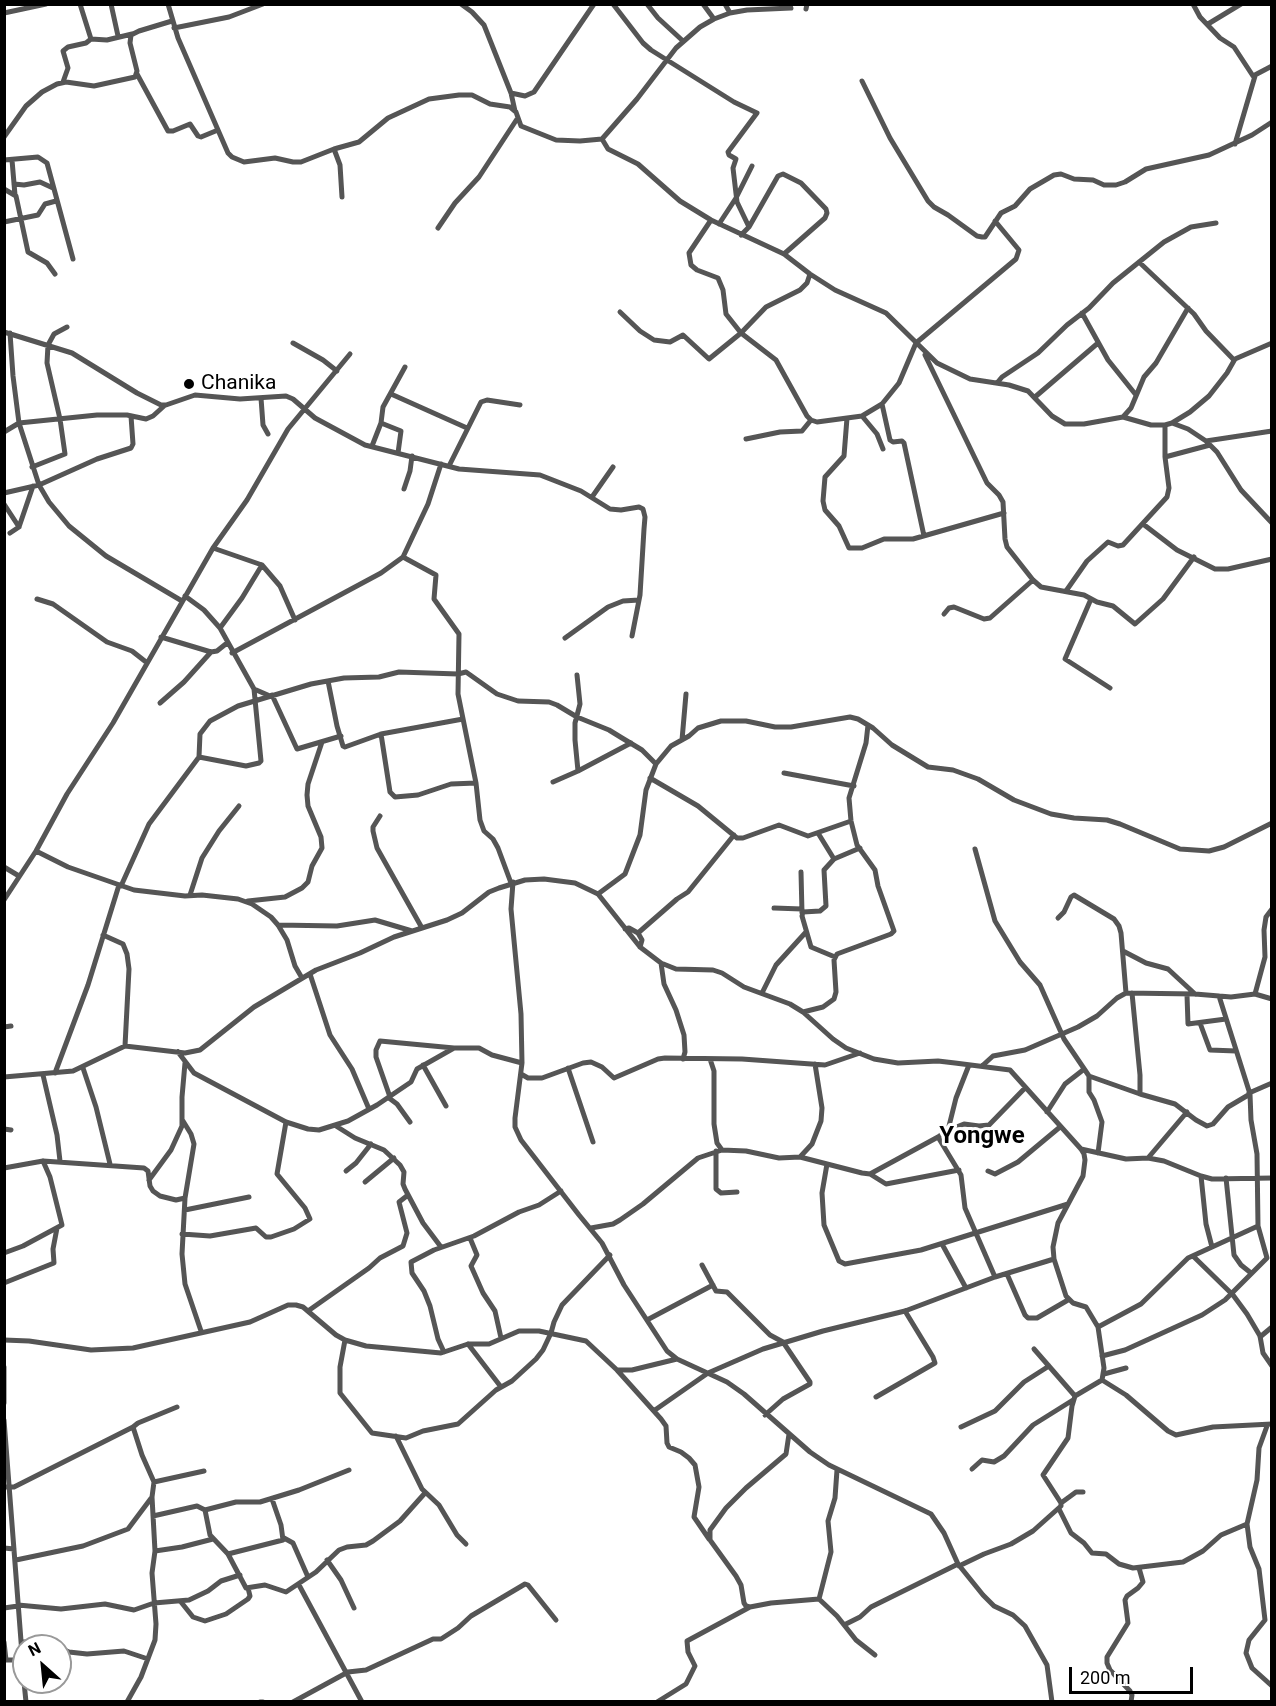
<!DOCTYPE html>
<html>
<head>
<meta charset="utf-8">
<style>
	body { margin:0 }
	#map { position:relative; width:1276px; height:1706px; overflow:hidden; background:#fff; font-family:Roboto,sans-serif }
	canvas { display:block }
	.frame { position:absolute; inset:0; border:6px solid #000; pointer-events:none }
	.north { position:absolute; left:12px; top:1634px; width:60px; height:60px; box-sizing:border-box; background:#fff; border:2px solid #999; border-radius:50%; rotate:333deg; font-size:16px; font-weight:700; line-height:24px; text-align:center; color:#000 }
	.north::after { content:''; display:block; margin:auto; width:21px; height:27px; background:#000; clip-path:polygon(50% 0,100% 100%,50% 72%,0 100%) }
	.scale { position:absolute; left:1069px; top:1667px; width:124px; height:27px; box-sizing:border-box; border:3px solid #000; border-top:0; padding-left:8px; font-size:18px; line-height:21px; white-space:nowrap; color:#000; -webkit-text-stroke:4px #fff; paint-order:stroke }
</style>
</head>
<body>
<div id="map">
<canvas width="1276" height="1706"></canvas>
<div class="frame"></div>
<div class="north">N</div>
<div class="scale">200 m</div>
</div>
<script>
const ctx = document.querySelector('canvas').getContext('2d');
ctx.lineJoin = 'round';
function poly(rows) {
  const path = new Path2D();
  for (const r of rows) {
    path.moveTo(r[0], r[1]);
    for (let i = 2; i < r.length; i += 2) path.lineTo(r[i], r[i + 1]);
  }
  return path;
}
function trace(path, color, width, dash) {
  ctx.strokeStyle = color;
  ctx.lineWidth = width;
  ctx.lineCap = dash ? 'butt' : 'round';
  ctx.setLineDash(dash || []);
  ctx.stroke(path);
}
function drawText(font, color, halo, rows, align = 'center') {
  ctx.font = font + ' Roboto,sans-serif';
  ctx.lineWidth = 6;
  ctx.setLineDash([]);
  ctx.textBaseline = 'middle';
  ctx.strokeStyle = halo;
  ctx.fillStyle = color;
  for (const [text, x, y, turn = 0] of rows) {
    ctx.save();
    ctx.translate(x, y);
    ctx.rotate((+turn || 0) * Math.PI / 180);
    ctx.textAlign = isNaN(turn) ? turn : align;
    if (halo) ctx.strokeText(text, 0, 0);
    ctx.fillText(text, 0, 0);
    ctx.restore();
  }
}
const street = poly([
	[80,4,91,39,107,40,132,34],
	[111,4,118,36],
	[168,4,178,38,228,153,232,157,244,162,275,158,293,162,301,162,334,149,359,142,388,118,429,99,459,95,472,95,490,104,510,107,516,112,521,126,556,140,580,141,602,139,637,99,676,48,700,27,714,19,730,13,747,10,791,8],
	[461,4,472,12,484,25,511,93,515,111],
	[613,4,643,43,651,50,734,102,757,113,728,152,729,155,736,159,733,168,737,202,749,227,741,235],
	[647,4,658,18,683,41],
	[703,4,714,19],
	[725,4,730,13],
	[1193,4,1200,17,1220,38,1234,47,1253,76,1272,66],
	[806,9,807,4],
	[4,13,46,4],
	[1208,24,1241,4],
	[174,28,229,17,263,4],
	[137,74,168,131,173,131,190,124,198,136,201,137,218,130],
	[862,81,890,138,928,201,934,207,948,215,977,236,982,237,985,237,1001,213,1015,206,1030,189,1054,175,1061,174,1074,179,1093,180,1104,185,1116,185,1125,182,1146,169,1209,155,1252,135,1272,122],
	[63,82,68,68,63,51,68,47,86,43,91,39],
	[511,93,525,96,534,92,594,4],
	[4,137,26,106,42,92,57,84,66,82,94,86,135,77,137,71,130,43,131,35,139,31,172,21],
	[602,139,608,149,638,164,680,201,711,220,784,254,810,274,835,290,886,313,937,363,970,379,1009,385,1028,391,1052,416,1065,424,1084,424,1123,417,1151,425,1165,425,1172,423,1190,412,1209,396,1227,373,1235,359,1272,343],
	[1235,144,1255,76],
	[334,149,340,165,342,197],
	[4,160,38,157,47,163,73,259],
	[12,160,15,195],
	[14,184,24,185,40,182,53,188],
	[4,189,16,196,28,252,47,263,55,274],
	[711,220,689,253,691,265,697,270,718,278,723,290,726,314,741,333,776,360,807,416,811,420,817,422,862,416,882,404,899,383,916,343,1016,259,1019,250,995,221],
	[4,222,38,215,45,204,56,201],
	[719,224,736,198,752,166],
	[749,227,778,176,783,174,801,183,826,209,827,213,825,218,784,254],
	[438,228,455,203,479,177,517,119],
	[1139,262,1194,314,1206,331,1234,360],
	[620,312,640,331,654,340,670,342,683,335,709,359,741,333,766,307,800,290,807,283,810,274],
	[1082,313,1108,360,1136,395],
	[4,332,72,353,137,393,161,405,166,405,195,395,240,399,286,396,293,399,315,418,365,445,459,469,540,475,581,491,610,509,621,510,639,507,643,509,645,517,644,529,640,595,632,636],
	[10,333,13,376,19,423,39,485,49,502,69,526,106,556,182,601],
	[293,343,323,360,337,371],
	[925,355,987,483,999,495,1003,502,1005,539,1007,547,1033,580,1041,587,1084,595,1097,602,1113,606,1135,624,1163,599,1194,557],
	[997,383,1002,377,1038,353,1067,325,1089,308,1113,283,1164,242,1191,227,1216,223],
	[391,394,467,428],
	[1035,397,1098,343],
	[261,398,263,425,268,434],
	[882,404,890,440,893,442,902,441,904,443,924,536],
	[862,416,877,434,883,449],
	[1123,417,1131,408,1144,377,1156,363,1188,308],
	[847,418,844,456,825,477,823,501,825,510,839,526,849,548,862,548,884,539,913,539,1004,513],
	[381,423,401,431,398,453],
	[1172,423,1188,429,1206,441,1217,452,1241,490,1272,523],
	[4,432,19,423,97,415,127,415,146,419,153,416,164,406],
	[746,439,780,432,802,431,811,420],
	[1206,441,1272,431],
	[372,446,381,423,383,407,405,367],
	[1165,457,1210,445],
	[449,466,481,402,487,400,520,405],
	[32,467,65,454,60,419,47,363,48,345,54,334,67,327],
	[404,489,410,471,412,456],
	[4,493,39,485,97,459,131,448,133,444,131,416],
	[592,497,613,467],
	[4,504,19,527],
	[1143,524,1177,550,1215,569,1228,569,1272,559],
	[10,533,19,527,33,486],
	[213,548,262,565,280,586,295,620],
	[403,557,436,575,434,599,459,634,458,694,476,783,480,820,484,831,493,839,498,848,511,883],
	[1066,591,1087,561,1108,542,1118,546,1123,545,1167,497,1169,488,1165,457,1165,425],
	[185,596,204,610,220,628,254,689,261,761,259,763,246,766,199,757],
	[37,599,53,604,107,642,132,651,146,662],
	[1091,599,1065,659,1110,688],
	[944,614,949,608,954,607,984,619,990,618,1033,580],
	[220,628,242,598,262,565],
	[161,637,211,652,217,651,227,643],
	[565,638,608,607,623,601,639,600],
	[232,653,381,573,403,557,428,504,441,464],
	[577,675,580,704,575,723,575,740,578,771],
	[328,681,337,726,343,746,345,747,381,734,463,719],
	[254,689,270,696],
	[272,695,297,749,341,736],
	[160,703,184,682,211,652],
	[381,734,390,792,395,797,418,795,451,784,476,783],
	[682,740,686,694],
	[784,773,854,786],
	[650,778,698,806,737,838,743,838,779,825,808,836,851,821],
	[553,782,578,771,631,743],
	[380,816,373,827,373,831,377,848,422,928],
	[818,833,834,859,824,870,826,906,820,911,803,912,802,916,811,947,835,957],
	[975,849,995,921,1020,962,1040,985,1064,1039,1089,1076,1140,1094,1175,1104,1196,1120,1207,1126,1213,1124,1228,1107,1250,1094],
	[36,851,68,867,134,890,185,896,202,895,238,899,252,904,271,917,278,925,287,940,295,966,302,978],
	[834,859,860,848],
	[4,867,19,876],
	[801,872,802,913],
	[513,882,511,909,521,1014,522,1063,515,1118,515,1127,521,1140,579,1215,602,1243,624,1285,667,1351,677,1359,727,1382,744,1394,810,1452,829,1465,931,1514,944,1533,958,1564,983,1595,994,1606,1013,1615,1025,1626,1047,1665,1052,1702],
	[121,886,149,824,199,757,200,734,210,721,238,706,311,684,344,678,379,677,399,672,458,674,466,672,497,694,518,701,549,702,557,705,577,717,609,730,622,738,642,750,656,764],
	[598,894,625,874,640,835,646,790,656,764,671,746,689,736,698,728,721,721,746,721,775,727,791,727,850,717,858,719,873,728,892,745,928,767,953,770,978,779,1014,800,1051,814,1074,818,1107,820,1120,824,1180,849,1209,851,1224,847,1272,823],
	[190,895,202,858,219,831,239,806],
	[4,900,36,851,67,794,113,723,213,548,247,500,288,429,350,354],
	[248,901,285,897,302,888,308,882,312,866,322,848,321,837,308,806,307,795,308,784,322,742],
	[774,908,802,909],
	[1058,918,1064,912,1071,897,1074,895,1114,919,1119,926,1121,933,1126,993],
	[278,925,337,926,375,920,412,931],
	[625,929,629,928,638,933,677,899,688,892,734,835],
	[638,933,642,940,640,947],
	[103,935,123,944,127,954,129,969,125,1046],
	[1123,951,1146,963,1168,969,1195,994],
	[661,963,664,984,676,1010,684,1035,685,1052,683,1059],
	[310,974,330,1035,352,1069,369,1109],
	[762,993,776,965,806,932],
	[1132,993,1140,1075,1140,1094],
	[1255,994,1265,957,1264,930,1266,917,1272,909],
	[1187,995,1188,1024,1226,1019],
	[803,1012,823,1007,834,999,836,992,834,960,837,954,891,934,894,931,878,886,875,870,857,845,851,821,849,798,866,743,868,725],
	[1200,1023,1210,1050,1236,1051],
	[4,1027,11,1026],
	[178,1052,194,1073,286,1122,308,1129,319,1130,348,1121,377,1105,411,1082,417,1069,454,1048],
	[710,1059,714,1071,714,1124,717,1143,722,1150,746,1151,779,1158,800,1157,862,1173,870,1174,938,1137,948,1130,956,1098,969,1065],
	[423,1065,446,1106],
	[982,1066,993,1056,1025,1050,1078,1027,1097,1016,1117,998,1126,993,1195,994,1231,997,1255,994,1272,999],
	[83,1068,96,1107,110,1164],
	[568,1068,593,1142],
	[55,1073,88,985,119,885],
	[521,1074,528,1078,542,1078,583,1063,591,1062,602,1067,614,1078,658,1059,665,1058,742,1059,825,1065,860,1053],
	[43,1075,57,1135,60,1161],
	[1089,1076,1089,1092,1094,1100,1102,1122,1098,1153],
	[4,1077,73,1071,125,1046,185,1053,200,1050,254,1007,316,970,360,953,394,937,447,920,462,913,489,892,499,888,525,880,544,879,575,883,598,894,640,947,661,963,676,969,713,970,722,973,744,987,790,1004,803,1012,833,1039,846,1048,874,1059,898,1063,938,1061,955,1063,1010,1070,1081,1149,1084,1154,1085,1160,1083,1176,1058,1223,1053,1247,1054,1259,1066,1296,1073,1303,1086,1307,1098,1327,1104,1368,1102,1380,1075,1396,1072,1406,1068,1438,1043,1475,1061,1503,1061,1506,1033,1531,1011,1544,984,1554,959,1566],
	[1249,1093,1272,1083],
	[390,1097,376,1057,376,1050,380,1041,454,1048,479,1048,492,1055,522,1063],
	[389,1098,397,1104,410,1122],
	[1047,1112,1065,1084,1083,1070],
	[183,1121,191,1134,194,1144,185,1198,182,1254,185,1284,201,1331],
	[336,1126,355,1138,384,1150,400,1165,404,1172,403,1184,405,1189,423,1223,441,1247],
	[4,1129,11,1130],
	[949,1130,964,1124,979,1126,989,1125,1025,1088],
	[938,1137,961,1175,965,1208,995,1277],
	[1081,1149,1126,1159,1148,1158,1164,1161,1201,1176,1212,1179,1272,1178],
	[716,1151,716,1189,721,1193,737,1192],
	[800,1157,812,1144,821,1121,822,1108,815,1064],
	[1148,1158,1187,1112],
	[827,1164,822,1193,824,1225,839,1261,845,1264,921,1250,1068,1204],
	[4,1168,43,1161,144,1168,148,1171,150,1186,153,1191,160,1196,176,1200,185,1198],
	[346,1171,356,1163,371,1144],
	[988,1171,995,1174,1018,1162,1060,1127],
	[870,1174,886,1184,959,1170],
	[1201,1176,1206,1224,1212,1247],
	[1226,1178,1234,1255,1241,1265,1251,1273],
	[149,1180,171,1150,182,1126,182,1097,185,1063],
	[365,1182,394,1158],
	[185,1210,249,1197],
	[591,1228,613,1224,620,1220,643,1204,698,1158,722,1150],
	[182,1234,210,1236,256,1228,266,1237,271,1237,294,1229,310,1219,305,1208,277,1174,286,1122],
	[470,1238,477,1255,471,1266,483,1293,495,1311,501,1338],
	[942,1244,966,1288],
	[4,1253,23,1246,62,1225,50,1177,43,1161],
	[1194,1257,1233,1295,1247,1314,1260,1336,1263,1353,1272,1366],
	[702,1265,716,1291,727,1292,770,1335,783,1342,810,1382,810,1384,783,1399,765,1415],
	[1007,1274,1025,1315,1028,1318,1037,1318,1068,1300],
	[4,1283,54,1263,53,1249,57,1228],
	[308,1311,369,1268,380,1258,403,1246,407,1233,399,1202,408,1195],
	[647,1320,713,1285],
	[1098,1327,1141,1304,1188,1258,1258,1226],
	[1260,1337,1272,1327],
	[4,1340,29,1341,91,1350,133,1348,250,1322,288,1305,296,1305,303,1307,336,1335,345,1340,366,1346,441,1353,468,1344,489,1344,519,1331,539,1331,586,1341,617,1370,632,1370,677,1359],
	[345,1340,340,1367,340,1393,372,1433,406,1438,423,1431,458,1424,496,1390,512,1381,536,1359,543,1350,551,1333,554,1322,562,1305,610,1255],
	[468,1344,501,1387],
	[1034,1349,1075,1396],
	[444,1352,438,1339,430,1306,424,1291,412,1273,411,1262,434,1250,474,1236,519,1212,539,1205,561,1191],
	[1102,1356,1125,1350,1202,1315,1225,1300,1267,1258,1258,1226,1257,1154,1251,1120,1250,1094,1219,996],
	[4,1367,4,1403],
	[617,1370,661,1419,666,1426,667,1443,669,1447,681,1452,689,1458,695,1465,699,1487,694,1517,709,1539],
	[1104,1374,1126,1368],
	[1102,1380,1126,1395,1168,1431,1176,1435,1213,1427,1272,1424],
	[876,1397,935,1363,933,1357,905,1311],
	[655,1410,708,1373,763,1349,823,1331,905,1311,995,1277,1054,1259],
	[4,1420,24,1680],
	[1267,1426,1259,1448,1257,1480,1247,1524,1250,1547,1259,1569,1265,1620,1249,1640,1246,1653,1252,1668,1272,1686],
	[961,1427,995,1411,1024,1382,1049,1366],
	[789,1434,786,1454,746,1488,726,1508,710,1530,710,1540,736,1576,741,1585,744,1603,746,1606,750,1607,771,1603,819,1599],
	[396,1436,422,1489,439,1505,457,1535,466,1544],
	[972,1469,982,1460,994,1462,1004,1456,1033,1425,1073,1400],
	[837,1470,835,1498,828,1521,831,1552,819,1599,837,1616,856,1640,875,1655],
	[154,1482,204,1471],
	[4,1487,14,1487,133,1427],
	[1061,1503,1076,1492,1083,1492],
	[1059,1509,1071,1533,1084,1543,1092,1553,1106,1554,1119,1564,1133,1568,1183,1562,1203,1551,1221,1535,1247,1524],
	[205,1510,210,1535,228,1554,246,1588,265,1585,286,1592,316,1572,339,1550,347,1547,366,1545,373,1541,400,1521,425,1493],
	[153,1516,197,1506,205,1510,236,1502,260,1502,299,1490,349,1470],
	[284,1538,293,1543,308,1577],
	[4,1548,14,1549],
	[155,1551,182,1547,213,1539],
	[228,1554,283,1540,281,1525,272,1499],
	[16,1560,83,1546,128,1529,152,1497],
	[327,1560,341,1580,354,1608],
	[299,1585,362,1702],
	[181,1602,193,1617,205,1621,226,1614,248,1599,250,1596,248,1588],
	[18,1605,61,1609,105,1604,134,1610,154,1603,189,1600,208,1591,221,1581,240,1575],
	[4,1608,18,1606],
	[844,1625,860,1617,871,1607,958,1564],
	[4,1642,6,1660],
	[22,1642,43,1642,57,1646],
	[60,1648,69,1652,87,1654,124,1651,148,1659],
	[4,1660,23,1660],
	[24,1682,26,1702],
	[127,1702,141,1677,155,1640,156,1624,152,1573,155,1551,152,1497,154,1482,142,1455,133,1427,138,1423,177,1407],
	[260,1702,263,1702],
	[293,1702,348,1672,366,1670,433,1639,441,1639,458,1628,471,1616,525,1584,528,1585,556,1620],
	[657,1702,686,1684,695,1666,688,1652,687,1641,750,1607],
	[1131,1702,1132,1695,1130,1691,1110,1670,1107,1663,1107,1657,1128,1623,1125,1600,1127,1596,1138,1588,1143,1582,1139,1568]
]);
const markers = [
	[189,384,6,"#000"]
];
const poiNames = [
	["Chanika",201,384]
];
const quarterNames = [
	["Yongwe",982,1137]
];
trace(street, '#555', 5);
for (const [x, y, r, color] of markers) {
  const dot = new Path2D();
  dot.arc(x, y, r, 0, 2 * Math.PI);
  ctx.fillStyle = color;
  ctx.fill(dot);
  trace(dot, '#fff', 2);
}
drawText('21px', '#000', '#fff', poiNames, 'left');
drawText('bold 24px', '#000', '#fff', quarterNames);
</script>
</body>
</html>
